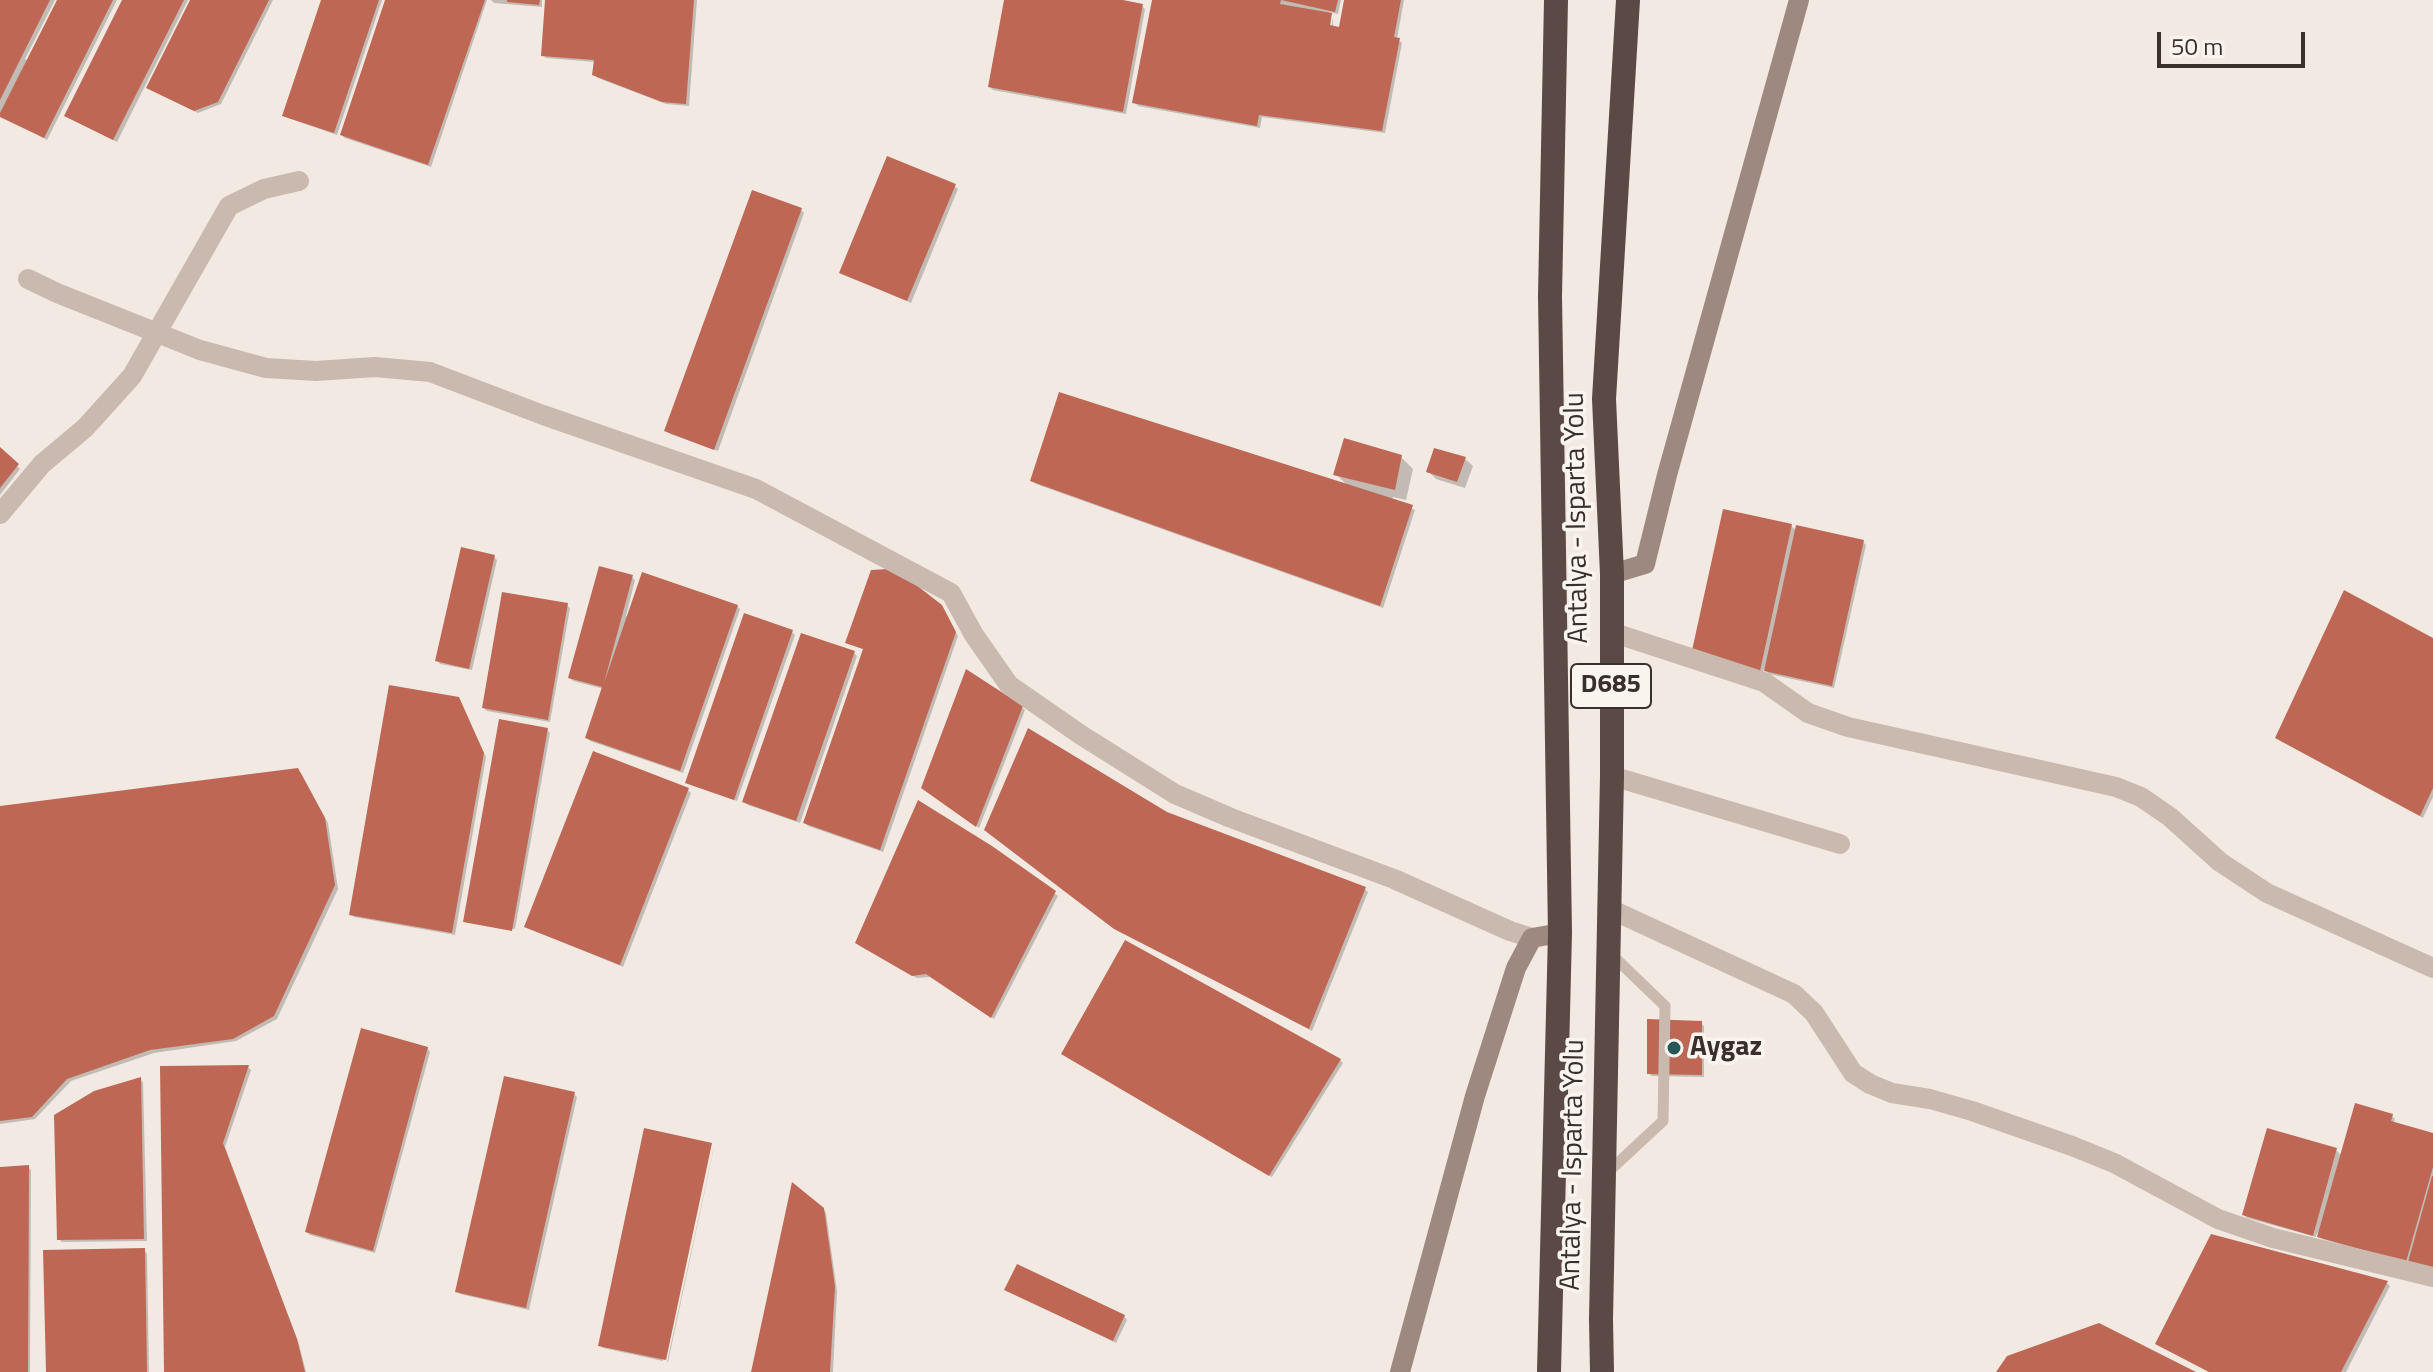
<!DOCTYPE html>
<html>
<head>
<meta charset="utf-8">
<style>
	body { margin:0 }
	#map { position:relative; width:2433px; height:1372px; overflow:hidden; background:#f2eae2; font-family:"Titillium Web",sans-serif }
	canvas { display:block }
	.scale { position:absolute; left:2157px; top:32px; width:148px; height:36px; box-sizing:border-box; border:4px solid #392f2c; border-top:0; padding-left:10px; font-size:24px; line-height:28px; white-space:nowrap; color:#392f2c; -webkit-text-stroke:6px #faf4ef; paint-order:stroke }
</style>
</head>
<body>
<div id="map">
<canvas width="2433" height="1372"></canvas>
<div class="scale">50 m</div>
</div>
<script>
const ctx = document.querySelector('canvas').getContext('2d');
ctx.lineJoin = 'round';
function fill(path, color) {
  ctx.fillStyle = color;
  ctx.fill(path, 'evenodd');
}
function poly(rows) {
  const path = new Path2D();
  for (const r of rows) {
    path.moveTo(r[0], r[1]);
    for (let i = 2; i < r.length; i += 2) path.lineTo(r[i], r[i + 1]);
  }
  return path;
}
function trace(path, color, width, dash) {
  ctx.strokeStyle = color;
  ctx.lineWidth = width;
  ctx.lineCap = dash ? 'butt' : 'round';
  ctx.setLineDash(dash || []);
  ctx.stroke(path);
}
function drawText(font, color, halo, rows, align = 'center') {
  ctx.font = font + ' "Titillium Web",sans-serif';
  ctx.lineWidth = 7;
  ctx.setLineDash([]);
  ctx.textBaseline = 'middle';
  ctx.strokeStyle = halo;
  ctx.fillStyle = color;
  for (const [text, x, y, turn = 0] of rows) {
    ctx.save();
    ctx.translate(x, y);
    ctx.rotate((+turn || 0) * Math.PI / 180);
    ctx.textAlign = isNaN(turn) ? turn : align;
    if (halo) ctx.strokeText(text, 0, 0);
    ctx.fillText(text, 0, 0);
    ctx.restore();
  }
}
const shadow = poly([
	[0,0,55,0,25,59,28,61,59,0,117,0,47,140,0,114],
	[124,0,188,0,117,142,69,118],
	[192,0,273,0,221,104,198,113,152,90],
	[324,0,382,0,337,135,288,118,284,115],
	[387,0,487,0,431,167,345,138,342,135],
	[491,0,542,0,542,7,494,3],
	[547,0,697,0,689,106,666,104,598,78,594,74,595,62,546,58,543,55],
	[1006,0,1112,0,1142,6,1145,9,1126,114,993,90,990,87],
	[1154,0,1341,0,1338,14,1328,12,1331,15,1330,35,1333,17,1333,28,1341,29,1346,0,1404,0,1397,39,1402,43,1385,133,1262,117,1260,128,1138,106,1135,103],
	[954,186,958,189,911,303,841,272],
	[801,210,804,213,718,451,670,434,667,431],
	[0,450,20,469,0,495],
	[1401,457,1413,469,1406,500,1393,497,1392,500,1415,510,1383,608,1036,484,1033,481,1348,486,1336,474],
	[1465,459,1473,466,1465,488,1436,479,1428,471],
	[1791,526,1797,531,1863,542,1866,545,1834,688,1769,674,1764,668,1763,672,1696,658],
	[494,557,497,560,472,670,440,664,437,660],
	[632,577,635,580,626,616,629,617,737,606,740,609,683,773,590,741,587,738,604,689,573,681,570,678],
	[567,605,570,608,550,722,487,711,484,708],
	[944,610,958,636,883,852,808,826,805,823,865,650,848,642],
	[792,632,795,635,737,801,691,785,688,782],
	[2433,640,2433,797,2423,818,2281,741],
	[854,653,857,656,800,823,748,805,744,802],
	[458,699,486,757,455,935,354,917,351,914],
	[1021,707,1025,710,979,828,927,791],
	[547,730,550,733,515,929,466,920],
	[301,773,328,823,338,889,277,1019,236,1041,154,1053,71,1081,35,1119,0,1124,0,808],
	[688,790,691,793,623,967,526,927],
	[1166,814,1365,889,1368,892,1312,1031,1120,931],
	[1054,893,1058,896,994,1019,930,977,917,978,860,946],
	[1701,1023,1704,1026,1704,1077,1652,1076,1649,1073],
	[427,1048,430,1052,375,1253,310,1235,307,1232],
	[1067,1056,1340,1060,1343,1063,1272,1177],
	[248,1067,251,1070,225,1147,299,1344,306,1372,166,1372,162,1068],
	[140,1079,143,1082,147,1241,62,1242,59,1239],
	[574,1094,577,1097,529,1310,460,1294,457,1291],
	[2392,1116,2395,1119,2393,1124,2433,1135,2433,1271,2322,1239,2317,1233,2316,1237,2247,1218,2244,1215,2336,1150,2342,1156],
	[710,1144,663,1361,603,1348,600,1345],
	[714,1147,714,1148,668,1362,667,1362],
	[28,1167,31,1170,30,1372,0,1372,0,1169],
	[823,1209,826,1213,837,1291,833,1372,753,1372],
	[144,1250,147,1254,149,1372,48,1372],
	[2387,1283,2390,1286,2346,1372,2209,1372,2157,1344],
	[1007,1290,1124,1316,1127,1320,1116,1343]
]);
const building = poly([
	[0,0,50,0,0,100],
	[57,0,113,0,44,138,0,117,0,113],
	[122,0,184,0,113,140,64,116],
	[190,0,269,0,218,102,194,111,146,88],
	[321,0,379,0,334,133,282,116],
	[385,0,485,0,428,165,340,135],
	[507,0,540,0,539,5,507,2],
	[545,0,694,0,686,104,662,102,592,75,594,60,541,56],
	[1004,0,1123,0,1143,4,1123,112,988,87],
	[1152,0,1281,0,1280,4,1332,13,1330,25,1339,27,1344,0,1401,0,1394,37,1400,38,1382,131,1259,115,1257,126,1132,103],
	[1281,0,1338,0,1335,12],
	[887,156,956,184,907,301,839,273],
	[752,190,802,208,714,450,664,431],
	[1059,392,1413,505,1380,606,1030,481],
	[1344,438,1402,455,1395,490,1333,475],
	[0,447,19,464,0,488],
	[1434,448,1466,457,1457,482,1426,472],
	[1723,509,1792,524,1760,671,1691,655],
	[1796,525,1864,540,1832,686,1764,671],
	[461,547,495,555,469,669,435,661],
	[599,566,633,575,604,683,642,572,738,605,680,771,585,738,602,687,568,678],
	[887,569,906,577,942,605,956,632,880,850,803,823,863,649,845,643,871,570],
	[2344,590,2433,638,2433,788,2420,816,2275,738],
	[502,592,568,603,548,720,482,708],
	[744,613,793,630,734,800,685,783],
	[801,633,855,651,796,821,742,802],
	[966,669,1023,706,976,827,921,788],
	[389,685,459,697,484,753,452,933,349,915],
	[499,719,548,728,512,931,463,922],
	[1028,728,1167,812,1366,887,1309,1029,1114,929,984,830],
	[593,751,689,788,620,965,524,927],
	[298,768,325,818,335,885,274,1016,233,1039,150,1050,67,1079,32,1117,0,1121,0,806],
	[918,800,992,846,1056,891,991,1018,926,974,912,976,855,943],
	[1125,940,1341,1059,1269,1176,1061,1054],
	[1647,1019,1702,1021,1702,1075,1647,1074],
	[361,1028,428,1047,373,1251,305,1232],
	[249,1065,223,1143,297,1339,305,1372,164,1372,160,1066],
	[504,1076,575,1092,526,1308,455,1292],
	[141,1077,144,1239,57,1240,54,1115,94,1091],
	[2355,1103,2393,1114,2391,1121,2433,1133,2433,1167,2406,1262,2317,1237],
	[644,1128,712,1143,666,1360,598,1346],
	[2267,1128,2337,1148,2313,1236,2242,1215],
	[29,1165,28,1372,0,1372,0,1167],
	[2432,1176,2433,1176,2433,1270,2408,1262],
	[792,1182,824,1208,835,1287,830,1372,751,1372],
	[2211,1234,2388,1281,2341,1372,2209,1372,2155,1344],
	[145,1248,147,1372,46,1372,43,1250],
	[1017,1264,1125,1315,1113,1341,1004,1290],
	[2099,1323,2196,1372,1996,1372,2007,1356]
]);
const lane = poly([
	[1607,1173,1663,1121,1665,1006,1610,953]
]);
const street = poly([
	[28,279,57,293,200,350,266,368,316,371,375,367,430,372,543,415,756,489,951,593,974,635,1009,685,1081,735,1175,794,1231,818,1394,879,1510,931,1532,938],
	[0,514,42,464,85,428,132,376,229,206,264,189,299,181],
	[1611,632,1764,682,1808,713,1848,727,2116,787,2141,797,2170,817,2220,862,2267,893,2433,968],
	[1612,776,1840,844],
	[1610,909,1794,994,1814,1013,1853,1073,1870,1084,1892,1093,1930,1099,1972,1111,2072,1146,2114,1163,2218,1219,2273,1238,2433,1277]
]);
const secondary = poly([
	[1612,574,1645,564,1667,475,1799,0],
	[1400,1372,1475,1096,1516,968,1532,938,1560,933]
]);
const highway = poly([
	[1549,1372,1560,933,1550,296,1556,0],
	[1602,1372,1601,1319,1612,776,1612,574,1604,399,1628,0]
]);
const markers = [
	[1674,1048,8,"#245959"]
];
const shields = [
	[1611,686,80]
];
const shieldNames = [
	["D685",1611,686]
];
const streetNames = [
	["Antalya - Isparta Yolu",1578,518,-91],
	["Antalya - Isparta Yolu",1574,1165,-89]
];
const poiNames = [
	["Aygaz",1690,1048]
];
fill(shadow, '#0003');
fill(building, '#be6755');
trace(lane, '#cab9ae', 11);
trace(street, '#cab9ae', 20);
trace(secondary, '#9e8980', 20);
trace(highway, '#5a4944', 24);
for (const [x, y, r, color] of markers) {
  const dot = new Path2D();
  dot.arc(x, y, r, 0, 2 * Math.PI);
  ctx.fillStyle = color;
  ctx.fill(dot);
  trace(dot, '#faf4ef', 3);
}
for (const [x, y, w] of shields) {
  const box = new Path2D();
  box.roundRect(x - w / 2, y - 22, w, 44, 6);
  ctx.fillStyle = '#faf4ef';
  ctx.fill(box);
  trace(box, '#392f2c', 2);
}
drawText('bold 26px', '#392f2c', null, shieldNames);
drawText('28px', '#392f2c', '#faf4ef', streetNames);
drawText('bold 28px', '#392f2c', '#faf4ef', poiNames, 'left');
</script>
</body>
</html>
